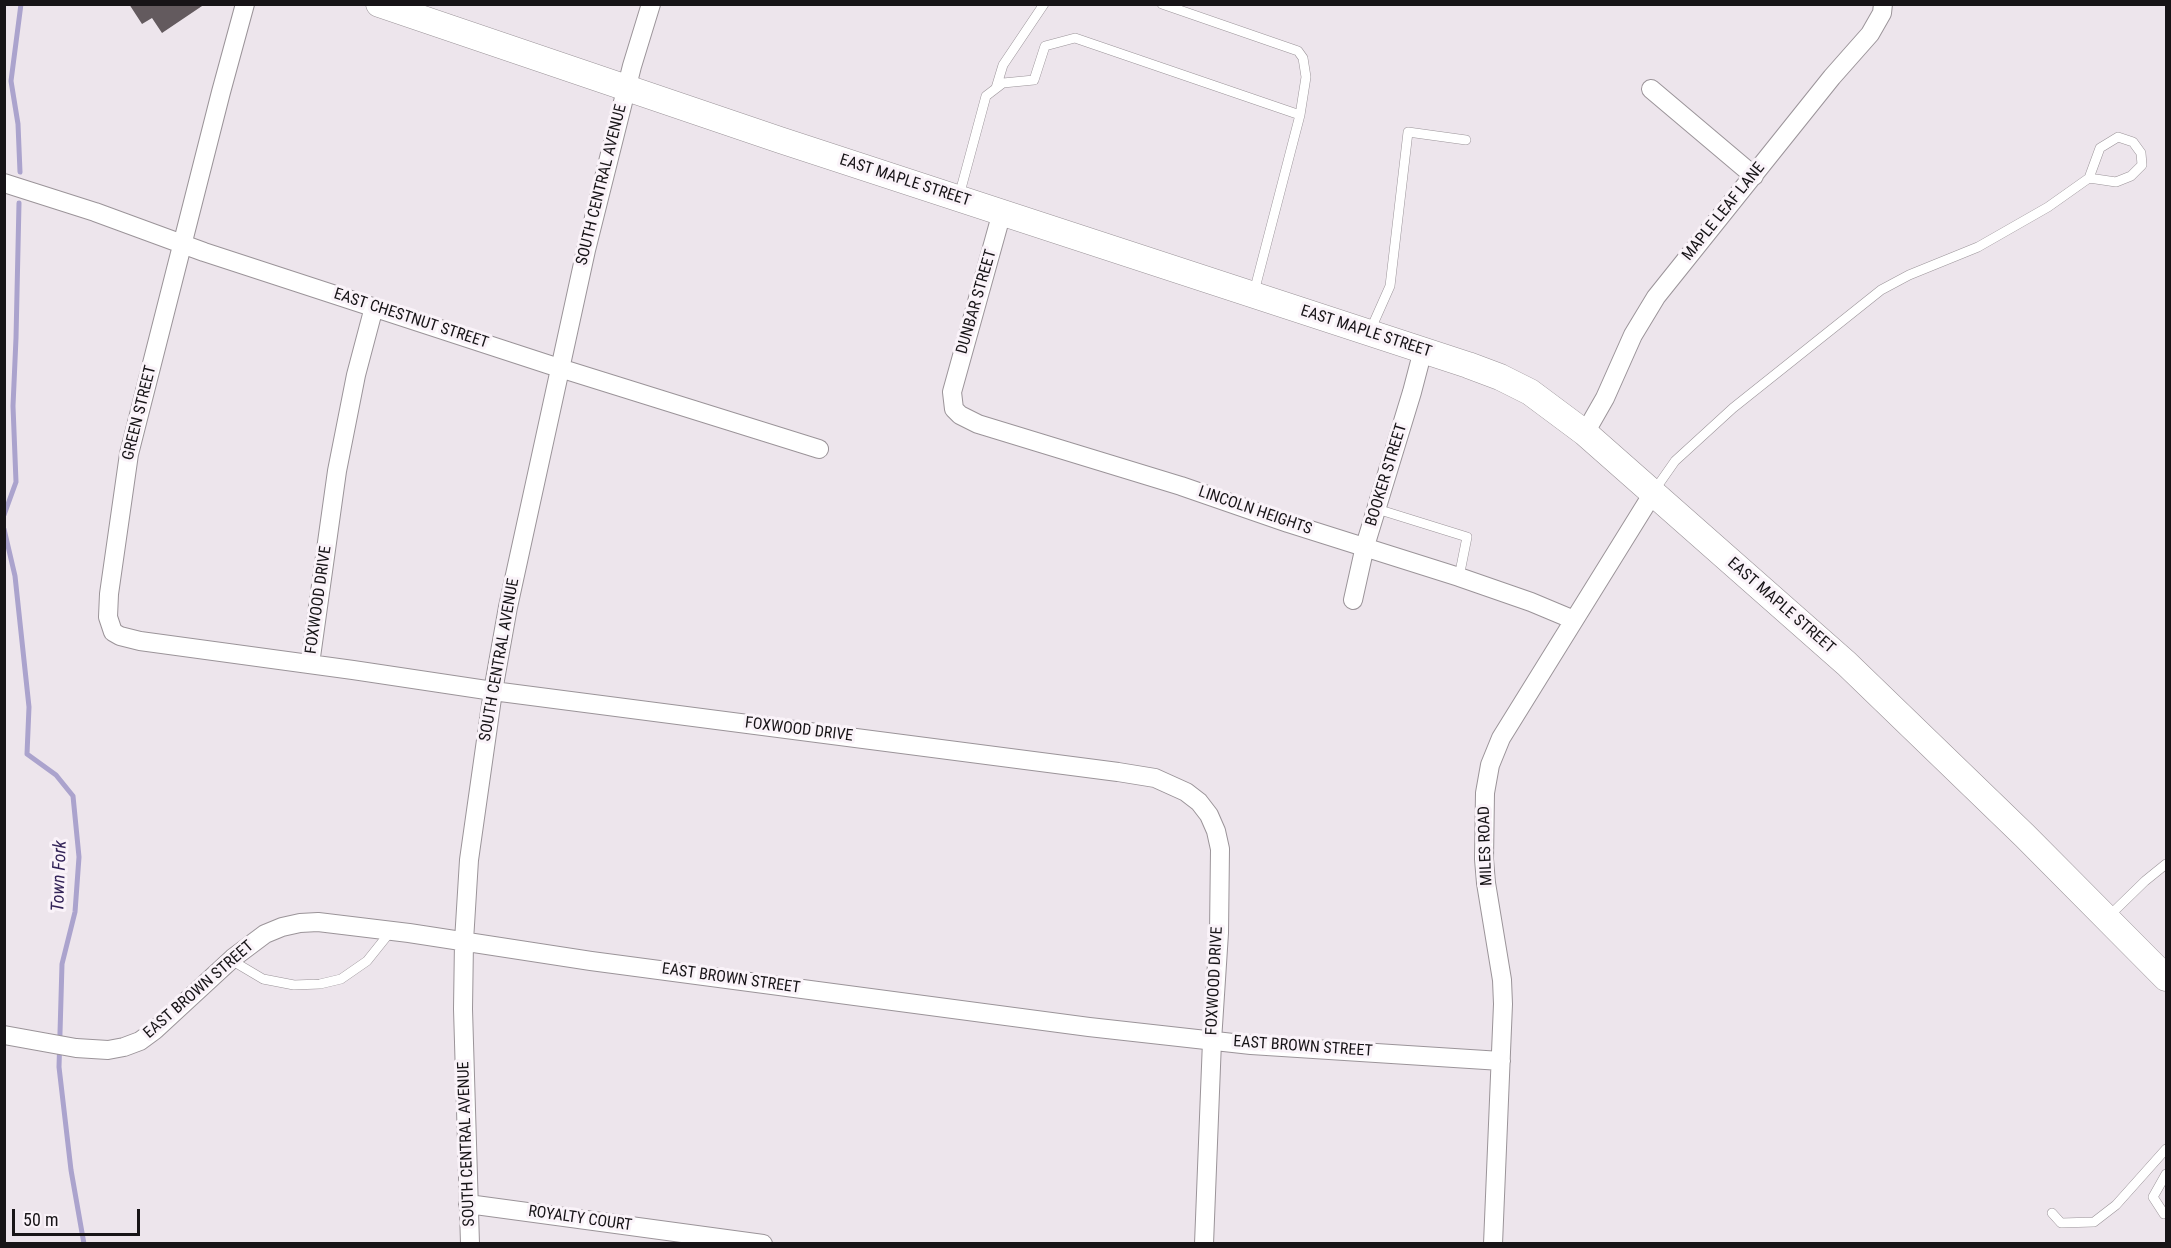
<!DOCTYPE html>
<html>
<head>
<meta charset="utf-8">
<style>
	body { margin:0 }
	#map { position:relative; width:2171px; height:1248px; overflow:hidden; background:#ede5ec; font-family:"Roboto Condensed",sans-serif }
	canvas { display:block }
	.frame { position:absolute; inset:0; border:6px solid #171417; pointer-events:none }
	.scale { position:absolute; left:12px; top:1209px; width:128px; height:27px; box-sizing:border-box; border:3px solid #171417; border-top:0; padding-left:8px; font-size:18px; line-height:21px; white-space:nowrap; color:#171417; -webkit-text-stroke:4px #faf3f9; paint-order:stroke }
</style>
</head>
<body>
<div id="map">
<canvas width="2171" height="1248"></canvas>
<div class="frame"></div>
<div class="scale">50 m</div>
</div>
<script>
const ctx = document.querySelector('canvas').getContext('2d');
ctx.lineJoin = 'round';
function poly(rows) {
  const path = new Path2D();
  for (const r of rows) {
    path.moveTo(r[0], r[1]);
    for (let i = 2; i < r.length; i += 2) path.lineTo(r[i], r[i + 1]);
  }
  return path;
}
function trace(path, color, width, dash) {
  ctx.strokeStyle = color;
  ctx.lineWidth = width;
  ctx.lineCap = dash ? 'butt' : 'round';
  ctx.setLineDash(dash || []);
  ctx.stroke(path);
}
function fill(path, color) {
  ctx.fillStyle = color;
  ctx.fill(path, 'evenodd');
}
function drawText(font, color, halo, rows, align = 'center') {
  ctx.font = font + ' "Roboto Condensed",sans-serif';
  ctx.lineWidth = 6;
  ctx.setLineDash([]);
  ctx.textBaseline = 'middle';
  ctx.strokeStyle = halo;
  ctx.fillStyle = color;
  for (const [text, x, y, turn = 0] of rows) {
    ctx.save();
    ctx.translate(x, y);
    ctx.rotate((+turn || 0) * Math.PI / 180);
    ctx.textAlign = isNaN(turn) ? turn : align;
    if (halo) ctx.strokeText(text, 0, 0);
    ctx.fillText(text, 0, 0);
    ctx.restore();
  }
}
const stream = poly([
	[20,172,18,124,11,81,21,4],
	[4,515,16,482,13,406,16,338,19,203],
	[4,529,15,576,29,707,27,754,56,775,73,796,79,857,75,912,62,964,59,1067,71,1170,84,1244]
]);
const building = poly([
	[129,4,205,4,162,33,152,18,142,24]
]);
const lane = poly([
	[1162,4,1298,51,1303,58,1306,77,1300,115],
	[996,88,1003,65,1044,4],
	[959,196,986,96,1003,83,1034,80,1045,46,1075,38,1300,115,1254,292],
	[1370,331,1390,286,1408,132,1466,140],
	[1654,491,1675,461,1733,408,1881,290,1909,275,1978,247,2048,207,2089,178,2100,148,2118,137,2133,142,2141,153,2142,165,2131,176,2116,182,2089,178],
	[1377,509,1467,537,1459,577],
	[2108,917,2145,881,2166,864],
	[231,960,263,979,294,985,320,984,341,979,367,961,391,931],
	[2052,1213,2061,1223,2094,1222,2116,1205,2166,1149],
	[2164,1214,2153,1197,2166,1174]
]);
const street = poly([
	[245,4,221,92,129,454,109,594,108,617,113,632,120,636,140,641,353,670,493,691,1118,772,1155,778,1186,792,1199,802,1209,815,1216,831,1220,849,1219,933,1212,1041,1204,1244],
	[1651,89,1754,176],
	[4,183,95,212,204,252,550,365,819,449],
	[1002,212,952,392,954,409,960,415,978,424,1181,486,1288,523,1459,577,1531,602,1574,620],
	[1585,433,1605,398,1633,335,1656,297,1832,77,1870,34,1882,13,1883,4],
	[1353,600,1365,546,1412,392,1423,350],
	[310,664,337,471,356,375,374,307],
	[4,1035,76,1048,108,1050,124,1047,140,1041,155,1030,233,958,265,934,282,927,300,923,318,922,409,933,591,961,1089,1027,1251,1045,1501,1061],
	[468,1204,763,1244],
	[470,1244,463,1009,464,941,469,860,493,691,508,607,586,250,632,66,651,4],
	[1493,1244,1503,1004,1502,980,1486,883,1484,859,1485,793,1490,765,1501,738,1653,493]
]);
const secondary = poly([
	[379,4,780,140,1468,365,1500,377,1530,392,1585,433,1847,664,2025,836,2166,978]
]);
const streetNames = [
	["EAST MAPLE STREET",905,181,18],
	["SOUTH CENTRAL AVENUE",602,185,-76],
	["MAPLE LEAF LANE",1724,212,-51],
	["DUNBAR STREET",977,302,-74],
	["EAST CHESTNUT STREET",411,319,18],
	["EAST MAPLE STREET",1366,332,18],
	["GREEN STREET",140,413,-76],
	["BOOKER STREET",1387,475,-73],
	["LINCOLN HEIGHTS",1255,511,19],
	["FOXWOOD DRIVE",319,600,-82],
	["EAST MAPLE STREET",1781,606,41],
	["SOUTH CENTRAL AVENUE",500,660,-80],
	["FOXWOOD DRIVE",799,730,7],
	["MILES ROAD",1486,846,-92],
	["EAST BROWN STREET",731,979,8],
	["FOXWOOD DRIVE",1215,981,-87],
	["EAST BROWN STREET",199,990,-41],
	["EAST BROWN STREET",1303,1047,4],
	["SOUTH CENTRAL AVENUE",467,1144,-92],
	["ROYALTY COURT",580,1219,8]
];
const waterNames = [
	["Town Fork",60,876,-88]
];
trace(stream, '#aba3cd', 5);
fill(building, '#635a5e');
trace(lane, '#9b9499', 10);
trace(street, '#9b9499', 20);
trace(secondary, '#9b9499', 27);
trace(lane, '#fff', 9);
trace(street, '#fff', 18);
trace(secondary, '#fff', 26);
drawText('16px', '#171417', '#faf3f9', streetNames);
drawText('italic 18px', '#332458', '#faf3f9', waterNames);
</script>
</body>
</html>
